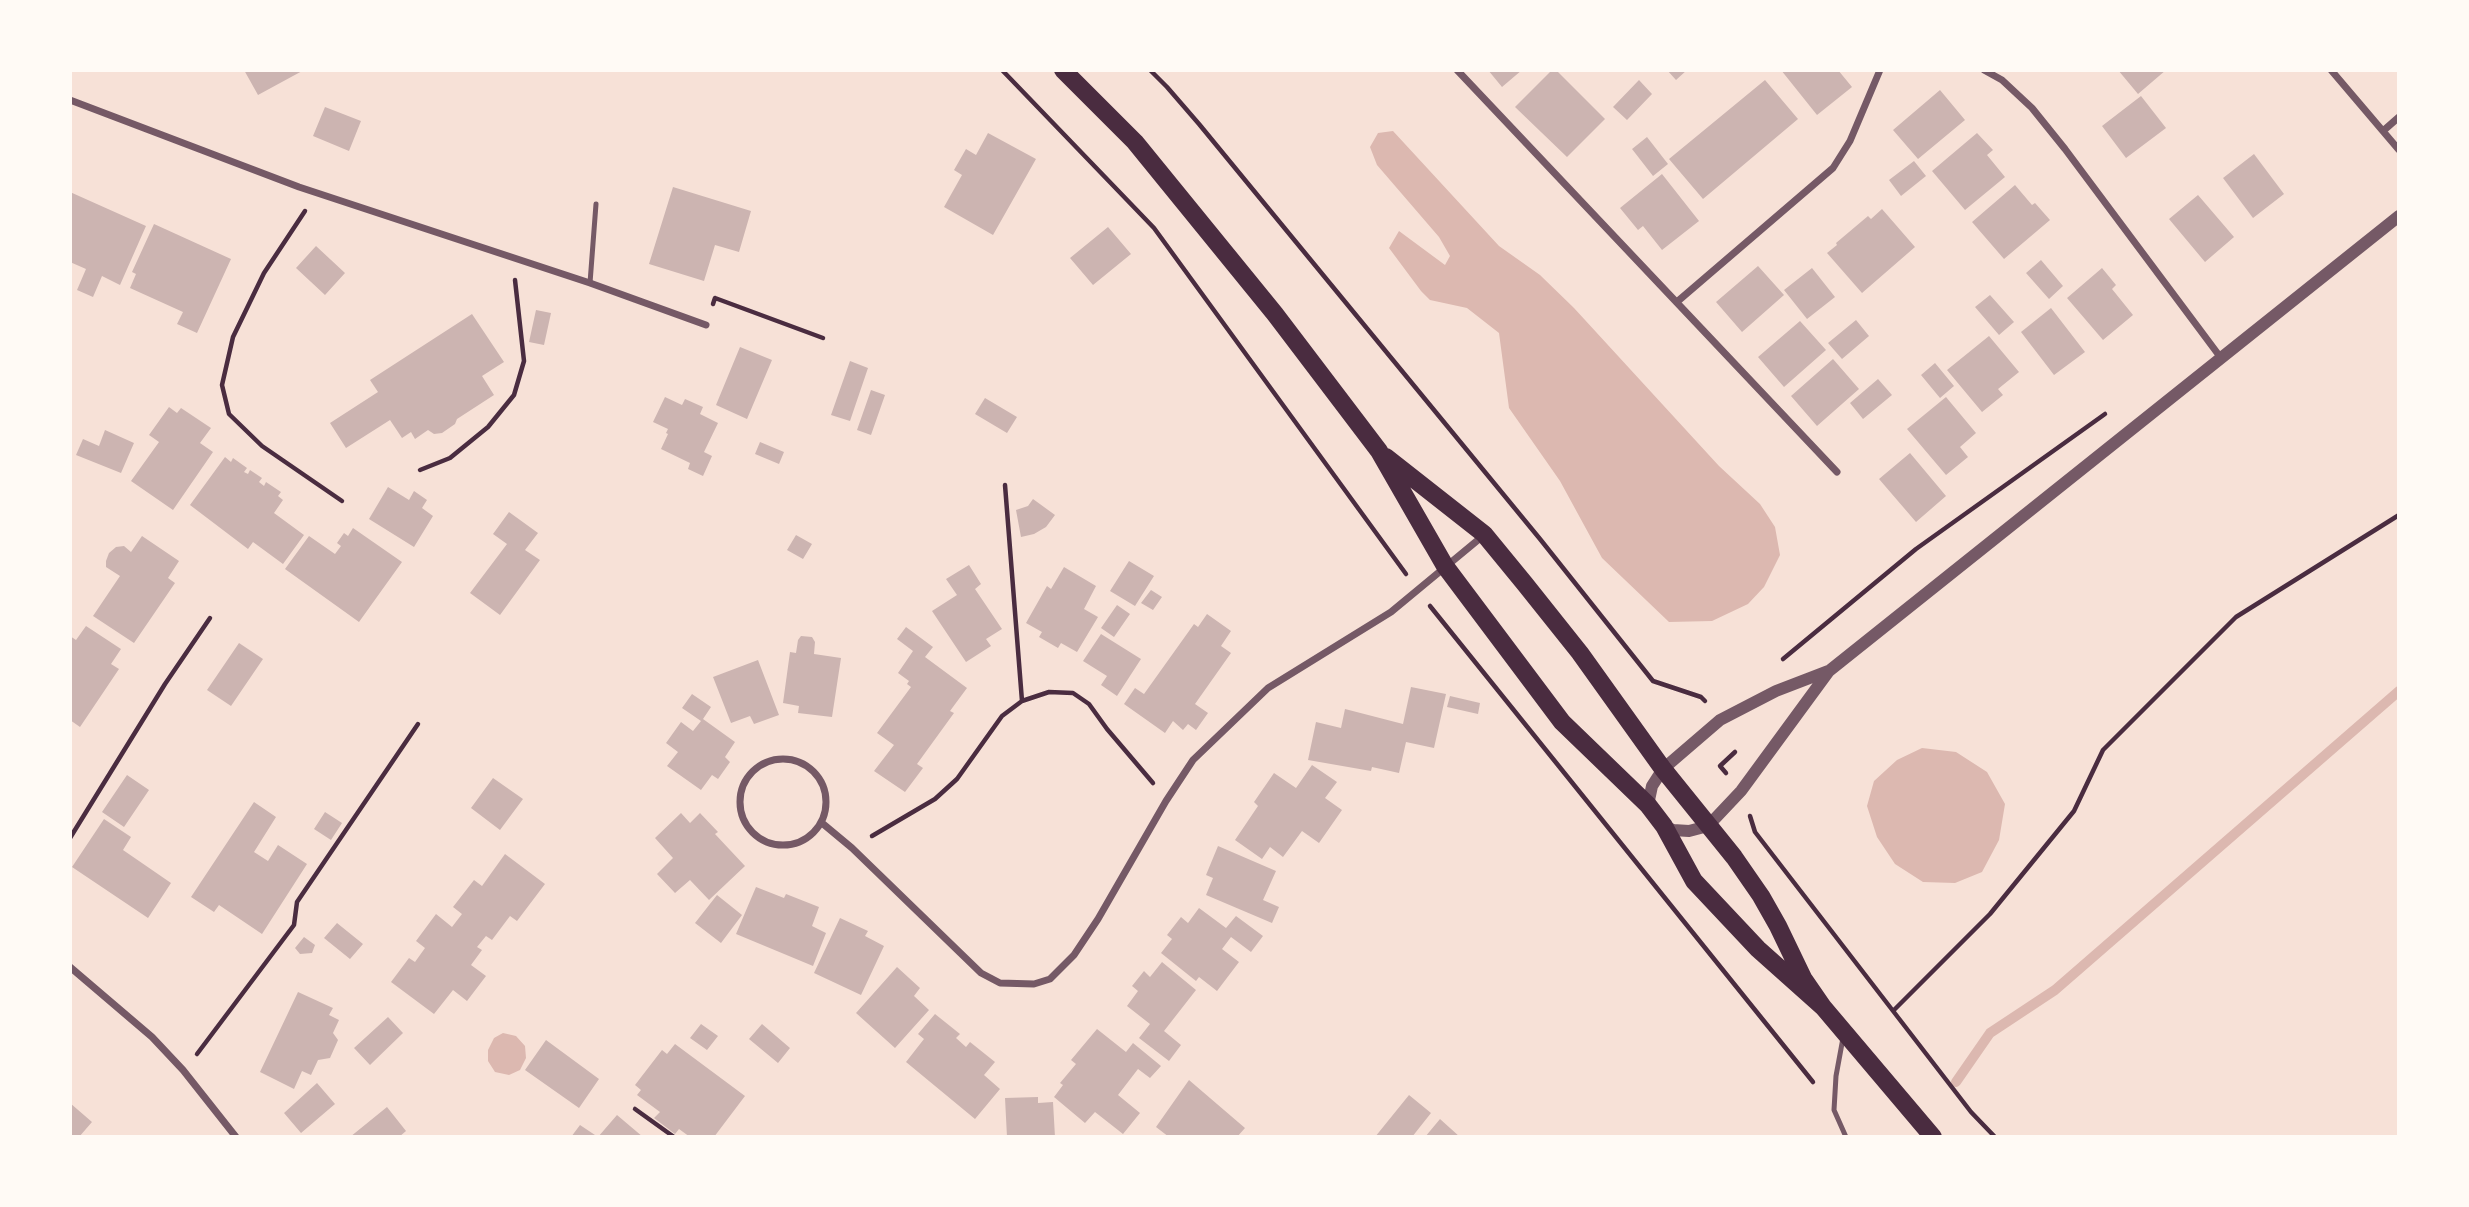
<!DOCTYPE html>
<html>
<head>
<meta charset="utf-8">
<style>
	body { margin:0 }
	#map { position:relative; width:2469px; height:1207px; overflow:hidden; background:#f7e1d7; font-family:Raleway,sans-serif }
	canvas { display:block }
	.frame { position:absolute; inset:0; border:72px solid #fffaf5; pointer-events:none }
</style>
</head>
<body>
<div id="map">
<canvas width="2469" height="1207"></canvas>
<div class="frame"></div>
</div>
<script>
const ctx = document.querySelector('canvas').getContext('2d');
ctx.lineJoin = 'round';
function fill(path, color) {
  ctx.fillStyle = color;
  ctx.fill(path, 'evenodd');
}
function poly(rows) {
  const path = new Path2D();
  for (const r of rows) {
    if (r.length === 3) {
      path.moveTo(r[0] + r[2], r[1]);
      path.arc(r[0], r[1], r[2], 0, 2 * Math.PI);
      continue;
    }
    path.moveTo(r[0], r[1]);
    for (let i = 2; i < r.length; i += 2) path.lineTo(r[i], r[i + 1]);
  }
  return path;
}
function trace(path, color, width, dash) {
  ctx.strokeStyle = color;
  ctx.lineWidth = width;
  ctx.lineCap = dash ? 'butt' : 'round';
  ctx.setLineDash(dash || []);
  ctx.stroke(path);
}
const water = poly([
	[1393,131,1499,246,1540,275,1574,308,1719,466,1760,504,1775,527,1780,555,1764,587,1748,604,1712,621,1669,622,1602,558,1560,481,1509,408,1499,333,1467,308,1430,300,1421,291,1389,248,1399,231,1445,265,1450,256,1439,237,1377,165,1370,147,1378,133],
	[1922,748,1956,752,1987,772,2005,804,1999,840,1982,872,1955,883,1923,882,1895,864,1877,837,1867,806,1874,781,1897,760],
	[503,1033,516,1036,525,1046,526,1058,520,1070,509,1075,495,1072,488,1061,488,1050,494,1038]
]);
const stream = poly([
	[1956,1082,1990,1033,2055,990,2399,691]
]);
const building = poly([
	[244,70,304,70,258,95],
	[1488,70,1522,70,1502,87],
	[1552,70,1556,70,1605,119,1567,157,1515,107],
	[1667,70,1687,70,1676,80],
	[1781,70,1838,70,1852,87,1817,115],
	[2118,70,2166,70,2138,94],
	[1639,80,1652,94,1627,120,1613,107],
	[1765,80,1798,119,1703,199,1669,159],
	[1940,90,1965,120,1918,159,1893,130],
	[2141,96,2166,128,2126,158,2102,126],
	[325,107,361,121,349,151,313,136],
	[988,133,1036,159,993,235,944,207,962,175,954,170,966,149,976,155],
	[1977,133,1993,150,1987,155,2005,177,1965,210,1932,171],
	[1647,137,1668,164,1653,176,1632,149],
	[2254,154,2284,194,2253,218,2223,178],
	[1914,161,1926,176,1901,196,1889,180],
	[1662,174,1699,221,1662,250,1643,226,1638,230,1620,208],
	[2015,185,2032,205,2035,203,2050,220,2004,259,1972,222],
	[673,187,751,211,739,252,715,245,704,281,649,264],
	[70,192,146,226,120,285,102,276,93,297,77,290,86,269,70,262],
	[2198,195,2234,237,2205,262,2169,219],
	[1882,209,1915,247,1862,293,1827,253,1837,245,1836,243,1868,216,1871,219],
	[154,224,231,259,197,333,177,324,183,312,130,288,136,274,132,272],
	[1108,227,1131,254,1093,285,1070,258],
	[316,246,345,273,325,295,296,268],
	[2041,260,2063,286,2049,299,2026,273],
	[1758,266,1784,295,1742,332,1716,302],
	[1812,268,1835,297,1807,319,1784,290],
	[2102,268,2116,285,2112,289,2133,315,2103,340,2067,298],
	[1990,295,2014,322,1999,335,1975,307],
	[2051,308,2085,352,2054,375,2021,332],
	[536,310,551,313,544,345,529,342],
	[472,314,504,362,482,376,494,395,457,419,455,424,442,433,434,434,428,430,415,439,411,432,402,438,390,420,346,448,330,423,378,392,370,380],
	[1856,320,1869,336,1842,359,1828,343],
	[1800,321,1826,350,1784,387,1758,357],
	[1989,336,2019,372,1998,389,2003,395,1982,412,1947,370],
	[740,347,772,360,747,419,716,405],
	[1833,359,1859,389,1817,426,1791,396],
	[850,361,868,368,850,421,831,415],
	[1935,363,1954,386,1940,398,1921,375],
	[1878,379,1892,395,1863,419,1850,403],
	[871,390,885,395,871,435,857,430],
	[665,397,682,405,685,399,703,407,700,414,718,423,704,452,712,456,703,476,688,469,690,463,661,449,668,434,666,433,668,429,653,422],
	[1946,397,1976,433,1960,447,1968,457,1946,475,1907,429],
	[985,398,1017,417,1007,433,975,414],
	[169,407,177,413,181,408,211,428,200,443,213,452,173,510,131,481,159,442,149,435],
	[105,430,134,443,121,473,76,455,83,439,99,446],
	[760,442,784,452,779,464,755,454],
	[1910,453,1946,496,1916,522,1879,479],
	[225,457,231,462,233,458,247,468,244,472,248,474,250,470,262,478,259,482,264,486,266,482,281,492,278,496,283,500,274,513,304,535,283,564,253,542,248,549,190,505],
	[388,487,409,500,414,491,427,500,422,508,433,516,414,547,369,519],
	[1033,499,1055,515,1046,527,1034,534,1021,537,1016,510,1028,506],
	[509,512,538,533,525,550,540,560,500,615,470,593,507,544,493,534],
	[353,528,402,562,359,622,285,569,309,536,335,554,341,546,337,543,344,533,348,536],
	[796,535,812,544,803,559,787,550],
	[142,536,179,561,168,578,175,583,134,643,93,616,120,576,106,567,106,561,109,553,116,547,124,546,131,552],
	[1129,561,1154,576,1135,606,1110,591],
	[969,565,981,584,975,589,1002,629,986,639,991,646,966,662,932,611,957,595,946,579],
	[1064,567,1096,586,1084,609,1098,617,1077,652,1061,643,1058,648,1039,637,1042,632,1026,623,1047,586,1051,589],
	[1151,590,1162,597,1153,610,1141,603],
	[1117,605,1130,614,1114,637,1101,628],
	[1207,614,1231,631,1221,646,1231,653,1195,704,1208,713,1196,730,1188,724,1183,730,1173,721,1165,733,1124,704,1135,688,1144,694,1194,624,1198,627],
	[86,626,121,649,111,664,119,669,80,727,70,720,70,636,76,640],
	[906,627,933,647,925,657,967,688,950,711,954,713,917,764,923,768,905,792,874,771,894,745,877,733,911,687,907,684,909,681,898,673,913,651,897,639],
	[1101,634,1141,659,1117,696,1101,685,1107,676,1083,661],
	[801,636,812,637,815,642,814,654,841,658,832,717,798,713,799,706,783,703,790,652,796,653,798,640],
	[239,643,263,659,231,706,207,690],
	[758,660,779,715,754,724,750,716,731,723,713,677],
	[1411,687,1446,694,1434,748,1406,742,1399,773,1372,767,1371,771,1308,760,1316,722,1341,728,1345,709,1403,724],
	[692,694,711,707,703,719,735,742,725,757,730,762,718,779,712,775,701,790,667,766,678,752,666,743,681,722,693,731,701,721,682,708],
	[1450,696,1480,703,1478,714,1447,707],
	[1312,765,1337,782,1325,798,1342,810,1319,843,1302,831,1283,857,1270,847,1262,859,1235,840,1258,806,1254,802,1274,773,1296,788],
	[127,775,149,790,124,827,102,812],
	[493,778,523,799,500,830,471,808],
	[254,802,276,817,254,852,268,861,278,845,307,864,262,934,219,905,214,912,191,897],
	[325,812,342,823,331,840,314,829],
	[681,813,690,823,700,813,718,832,715,834,745,866,709,900,690,880,675,893,657,874,673,858,655,838],
	[104,819,131,837,123,850,171,883,148,918,72,867],
	[1218,846,1276,871,1263,900,1279,907,1272,923,1206,895,1213,878,1206,875],
	[505,854,545,884,517,921,510,916,492,940,486,936,477,947,482,950,471,965,486,976,467,1001,453,990,434,1014,391,982,409,958,415,962,425,948,416,941,436,914,452,927,462,914,453,907,474,880,482,886],
	[756,887,784,898,786,894,819,907,812,926,826,933,813,966,736,934],
	[717,895,742,915,721,943,695,923],
	[1199,908,1226,928,1236,916,1263,936,1251,952,1231,937,1222,949,1239,962,1217,991,1199,977,1196,981,1161,953,1172,939,1167,935,1181,917,1188,923],
	[840,918,868,931,865,936,884,946,861,995,814,973],
	[337,923,363,944,350,959,324,938],
	[304,937,315,945,312,953,300,954,295,948],
	[1162,962,1196,990,1164,1031,1181,1045,1169,1061,1139,1038,1150,1024,1127,1006,1138,991,1132,986,1144,971,1150,977],
	[897,967,920,988,914,996,929,1010,895,1048,856,1013],
	[298,992,333,1008,329,1015,339,1020,333,1033,338,1040,330,1058,318,1060,311,1075,302,1071,294,1089,260,1072],
	[935,1014,960,1034,956,1038,966,1047,970,1042,995,1062,984,1075,1000,1089,975,1119,906,1062,924,1039,918,1034],
	[388,1017,403,1033,370,1065,354,1048],
	[701,1024,718,1036,707,1050,690,1038],
	[762,1024,790,1048,778,1063,749,1039],
	[1097,1029,1126,1052,1133,1043,1161,1066,1150,1078,1138,1069,1118,1095,1140,1113,1123,1134,1095,1112,1085,1123,1054,1097,1063,1085,1060,1083,1076,1064,1071,1060],
	[546,1040,599,1079,579,1108,525,1070],
	[675,1044,745,1096,714,1137,690,1137,679,1129,675,1134,654,1118,660,1112,637,1095,641,1090,635,1085,662,1050,667,1054],
	[1189,1080,1245,1128,1237,1137,1169,1137,1156,1127],
	[317,1083,335,1104,301,1133,284,1113],
	[1409,1095,1431,1113,1412,1137,1375,1137],
	[1038,1097,1038,1103,1053,1102,1055,1137,1007,1137,1005,1098],
	[70,1103,92,1122,79,1137,70,1137],
	[387,1107,406,1131,399,1137,350,1137],
	[617,1115,643,1137,598,1137],
	[1440,1119,1460,1137,1425,1137],
	[580,1125,595,1135,593,1137,571,1137]
]);
const path = poly([
	[1002,70,1154,228,1406,574],
	[1150,70,1167,87,1199,124,1540,539,1653,681,1701,697,1705,701],
	[305,211,264,273,233,337,222,385,229,414,262,446,342,501],
	[713,304,715,298,823,338],
	[420,470,450,458,488,427,514,395,524,361,515,280],
	[1005,485,1022,701],
	[1430,606,1813,1082],
	[1783,659,1916,549,2105,414],
	[1726,773,1720,766,1735,752],
	[1750,816,1755,832,1971,1112,1995,1137],
	[872,836,935,799,957,779,1002,716,1022,701,1049,692,1073,693,1089,704,1107,729,1153,783],
	[70,838,165,684,210,618],
	[1893,1011,1990,914,2074,811,2103,750,2236,617,2399,515],
	[197,1054,294,925,297,902,418,724],
	[635,1109,674,1137]
]);
const service = poly([
	[590,283,596,204],
	[1843,1038,1836,1076,1834,1110,1846,1137]
]);
const minor = poly([
	[1457,70,1837,472],
	[1984,70,2002,80,2032,108,2065,149,2221,358],
	[2331,70,2399,150],
	[70,100,299,187,590,283,706,325],
	[2383,131,2399,117],
	[1678,301,1833,168,1850,141,1880,70],
	[783,802,43],
	[822,823,852,848,981,973,1000,983,1034,984,1050,979,1074,955,1098,919,1166,801,1193,760,1268,688,1391,612,1484,535],
	[70,967,152,1037,183,1070,236,1137]
]);
const tertiary = poly([
	[1648,805,1652,786,1663,769,1720,720,1776,691,1828,671],
	[1664,826,1673,830,1689,831,1708,826,1741,791,1829,671,2399,216]
]);
const primary = poly([
	[1063,70,1135,142,1275,314,1379,451,1445,566,1562,722,1648,805,1664,826,1694,881,1758,949,1823,1007],
	[1386,457,1484,534,1525,584,1580,653,1663,769,1734,857,1761,896,1778,926,1803,978,1823,1007,1933,1137]
]);
fill(water, '#dcb8b0');
trace(stream, '#dcb8b0', 10);
fill(building, '#ccb4b1');
trace(path, '#4a2c40', 4.5);
trace(service, '#755966', 5);
trace(minor, '#755966', 7);
trace(tertiary, '#755966', 12);
trace(primary, '#4a2c40', 18);
</script>
</body>
</html>
